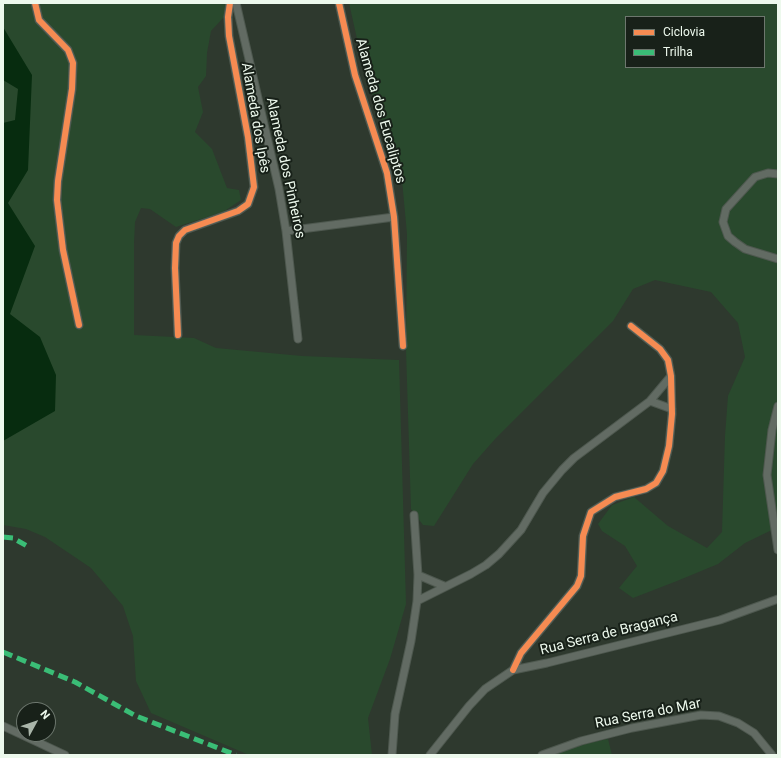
<!DOCTYPE html>
<html>
<head>
<meta charset="utf-8">
<style>
	body { margin:0 }
	#map { position:relative; width:781px; height:758px; overflow:hidden; background:#2e392e; font-family:Roboto,sans-serif }
	canvas { display:block }
	.frame { position:absolute; inset:0; border:4px solid #edf9ed; pointer-events:none }
	.legend { position:absolute; left:625px; top:16px; width:140px; height:52px; box-sizing:border-box; background:#182119; border:1px solid #6d776e; margin:0; padding:5px 7px; list-style:none; font-size:12px; color:#edf9ed }
	.legend li { display:flex; align-items:center; gap:8px; height:20px }
	.legend b { width:20px; border:1px solid #6d776e }
	.north { position:absolute; left:16px; top:702px; width:40px; height:40px; box-sizing:border-box; background:#182119; border:1px solid #6d776e; border-radius:50%; rotate:50deg; font-size:11px; font-weight:700; line-height:16px; text-align:center; color:#edf9ed }
	.north::after { content:''; display:block; margin:auto; width:14px; height:18px; background:#aab6aa; clip-path:polygon(50% 0,100% 100%,50% 72%,0 100%) }
</style>
</head>
<body>
<div id="map">
<canvas width="781" height="758"></canvas>
<div class="frame"></div>
<ul class="legend">
<li><b style="height:5px;background:#f68b52"></b>Ciclovia</li>
<li><b style="height:5px;background:#3abd76"></b>Trilha</li>
</ul>
<div class="north">N</div>
</div>
<script>
const ctx = document.querySelector('canvas').getContext('2d');
ctx.lineJoin = 'round';
function fill(path, color) {
  ctx.fillStyle = color;
  ctx.fill(path, 'evenodd');
}
function poly(rows) {
  const path = new Path2D();
  for (const r of rows) {
    path.moveTo(r[0], r[1]);
    for (let i = 2; i < r.length; i += 2) path.lineTo(r[i], r[i + 1]);
  }
  return path;
}
function trace(path, color, width, dash) {
  ctx.strokeStyle = color;
  ctx.lineWidth = width;
  ctx.lineCap = dash ? 'butt' : 'round';
  ctx.setLineDash(dash || []);
  ctx.stroke(path);
}
function drawText(font, color, halo, rows, align = 'center') {
  ctx.font = font + ' Roboto,sans-serif';
  ctx.lineWidth = 4;
  ctx.setLineDash([]);
  ctx.textBaseline = 'middle';
  ctx.strokeStyle = halo;
  ctx.fillStyle = color;
  for (const [text, x, y, turn = 0] of rows) {
    ctx.save();
    ctx.translate(x, y);
    ctx.rotate((+turn || 0) * Math.PI / 180);
    ctx.textAlign = isNaN(turn) ? turn : align;
    if (halo) ctx.strokeText(text, 0, 0);
    ctx.fillText(text, 0, 0);
    ctx.restore();
  }
}
const green = poly([
	[3,3,226,3,224,17,211,31,207,53,206,76,198,87,203,112,195,132,212,149,227,188,239,190,241,200,223,212,176,227,150,209,141,208,135,222,134,243,134,335,194,338,216,348,302,356,399,360,406,604,390,659,368,718,372,755,249,755,151,713,136,681,133,636,123,606,91,568,45,537,26,529,3,525],
	[349,3,778,3,778,527,745,543,718,564,677,581,633,598,619,588,637,566,625,546,602,531,598,524,612,505,634,497,668,526,707,548,722,532,725,436,728,396,745,357,738,323,711,292,655,280,633,289,613,321,496,438,473,464,434,526,423,525,411,509,406,350,407,234,402,180,364,70],
	[626,17,764,17,764,67,626,67],
	[608,739,612,755,552,755,588,743]
]);
const water = poly([
	[3,27,32,75,28,170,8,203,35,246,10,314,40,337,56,375,55,411,3,441,3,123,15,120,18,89,3,80]
]);
const street = poly([
	[35,3,39,20,68,50,73,63,72,89,58,181,57,200,63,250,79,325],
	[236,3,279,189,286,231,298,339],
	[339,3,355,75,387,173,394,217,403,346],
	[778,174,768,173,755,177,726,209,723,222,728,236,735,242,745,249,778,259],
	[286,231,394,217],
	[178,335,175,268,176,243,179,236,185,230,238,211,248,204,254,187,248,137,229,36,228,17,230,3],
	[650,401,672,409],
	[778,406,772,430,767,475,778,550],
	[418,575,444,586],
	[417,601,471,574,486,565,499,554,521,530,543,493,562,470,574,458,650,401,671,376],
	[513,670,521,653,577,586,581,576,583,536,591,512,615,497,646,489,656,483,663,471,669,446,672,414,671,376,668,360,660,349,631,326],
	[3,726,65,755],
	[392,755,395,714,411,641,417,601,418,575,414,515],
	[430,755,469,706,485,689,513,670,547,663,720,620,778,599],
	[542,755,581,741,632,728,701,715,719,716,738,723,754,733,772,755]
]);
const quiet = poly([
	[3,537,13,538,27,546],
	[3,652,75,682,136,716,236,755]
]);
const cycleway = poly([
	[35,3,39,20,68,50,73,63,72,89,58,181,57,200,63,250,79,325],
	[339,3,355,75,387,173,394,217,403,346],
	[178,335,175,268,176,243,179,236,185,230,238,211,248,204,254,187,248,137,229,36,228,17,230,3],
	[513,670,521,653,577,586,581,576,583,536,591,512,615,497,646,489,656,483,663,471,669,446,672,414,671,376,668,360,660,349,631,326]
]);
const streetNames = [
	["Alameda dos Eucaliptos",380,111,74],
	["Alameda dos Ipês",255,118,80],
	["Alameda dos Pinheiros",285,168,78],
	["Rua Serra de Bragança",609,634,-14],
	["Rua Serra do Mar",648,714,-11]
];
fill(green, '#29492d');
fill(water, '#072c0f');
trace(street, '#4e584f', 9);
trace(street, '#626b63', 7);
trace(quiet, '#3abd76', 5, [10, 5]);
trace(cycleway, '#f68b52', 6);
drawText('14px', '#edf9ed', '#182119', streetNames);
</script>
</body>
</html>
